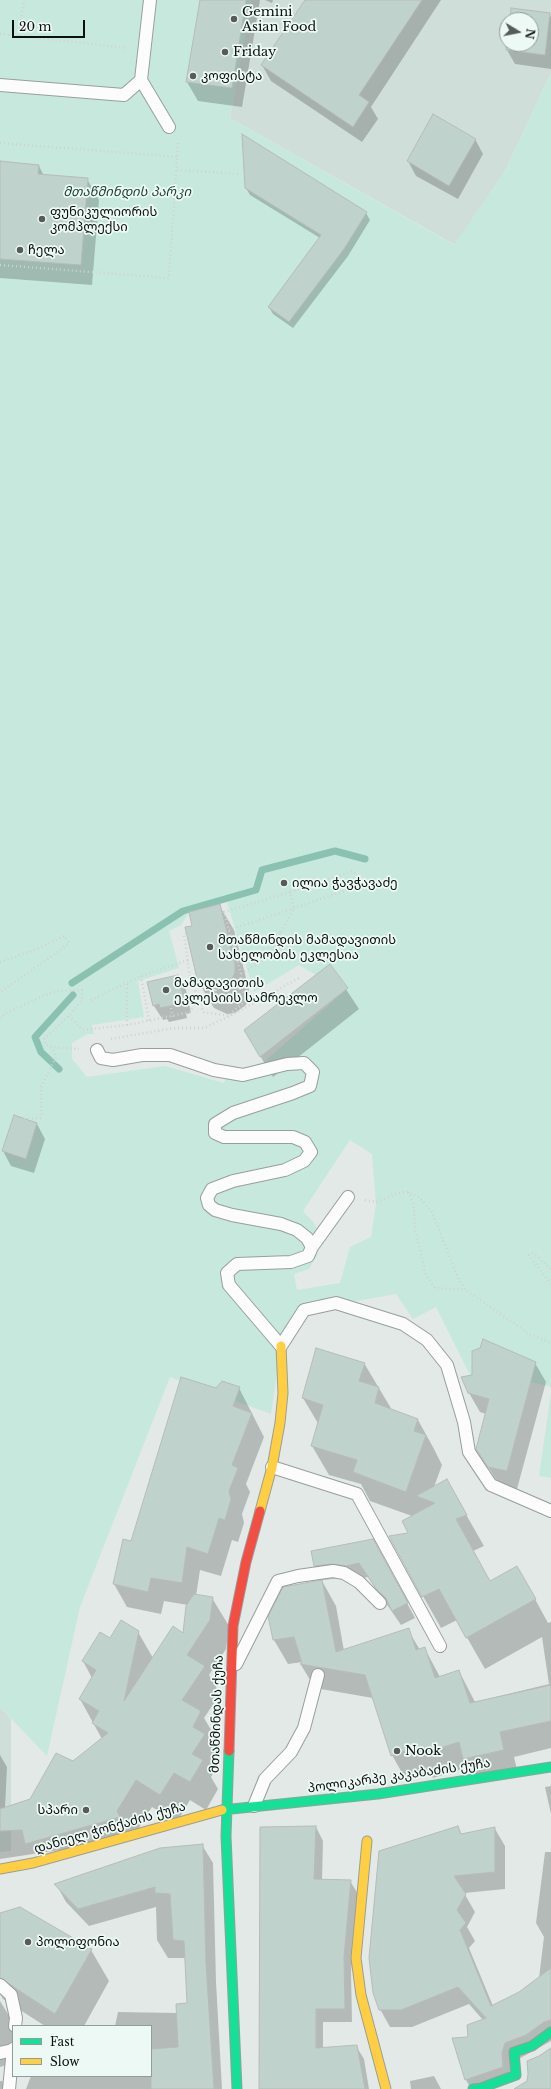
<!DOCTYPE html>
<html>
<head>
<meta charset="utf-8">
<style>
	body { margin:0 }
	#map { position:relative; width:551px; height:2089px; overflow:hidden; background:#e2e9e6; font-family:"Libre Baskerville",serif }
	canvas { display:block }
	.legend { position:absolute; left:12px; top:2025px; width:140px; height:52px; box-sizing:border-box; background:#edf9f5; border:1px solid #939c99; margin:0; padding:5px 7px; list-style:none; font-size:12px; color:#0c100e }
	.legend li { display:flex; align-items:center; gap:8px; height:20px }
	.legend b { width:20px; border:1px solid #939c99 }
	.north { position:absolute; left:499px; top:12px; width:40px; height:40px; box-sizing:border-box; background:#edf9f5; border:1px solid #939c99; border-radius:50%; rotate:100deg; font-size:11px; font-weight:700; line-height:16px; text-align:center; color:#0c100e }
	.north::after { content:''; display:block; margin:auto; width:14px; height:18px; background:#575c5a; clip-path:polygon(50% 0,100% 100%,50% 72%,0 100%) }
	.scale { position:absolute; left:12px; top:20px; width:73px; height:18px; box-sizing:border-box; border:2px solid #0c100e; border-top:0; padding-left:5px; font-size:12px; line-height:14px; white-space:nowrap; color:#0c100e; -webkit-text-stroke:3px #edf9f5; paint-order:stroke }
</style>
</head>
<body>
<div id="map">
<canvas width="551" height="2089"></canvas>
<ul class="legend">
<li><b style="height:5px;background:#16e098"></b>Fast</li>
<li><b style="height:5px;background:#ffcf43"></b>Slow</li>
</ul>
<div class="north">N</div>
<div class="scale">20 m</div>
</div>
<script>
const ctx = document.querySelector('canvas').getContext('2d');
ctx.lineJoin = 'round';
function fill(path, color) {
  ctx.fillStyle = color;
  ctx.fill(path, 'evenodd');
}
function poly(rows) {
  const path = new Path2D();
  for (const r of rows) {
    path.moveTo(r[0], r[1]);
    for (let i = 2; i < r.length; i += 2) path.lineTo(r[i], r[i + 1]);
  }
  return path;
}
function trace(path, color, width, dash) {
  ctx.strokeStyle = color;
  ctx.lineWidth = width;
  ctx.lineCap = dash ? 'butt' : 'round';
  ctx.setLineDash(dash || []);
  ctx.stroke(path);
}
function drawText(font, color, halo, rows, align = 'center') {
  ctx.font = font + ' "Libre Baskerville","Noto Sans Georgian",serif';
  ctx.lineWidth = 3.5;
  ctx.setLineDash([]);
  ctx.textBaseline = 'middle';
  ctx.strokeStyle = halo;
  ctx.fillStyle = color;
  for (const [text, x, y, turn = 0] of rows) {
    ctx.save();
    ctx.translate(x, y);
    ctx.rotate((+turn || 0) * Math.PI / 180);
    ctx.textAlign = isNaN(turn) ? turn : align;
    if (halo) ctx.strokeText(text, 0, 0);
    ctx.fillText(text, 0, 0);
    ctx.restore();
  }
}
const built = poly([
	[251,0,551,0,551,73,505,171,455,245,230,118],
	[507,20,531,20,531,44,507,44],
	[0,1707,11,1719,11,1851,0,1852]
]);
const green = poly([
	[0,0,251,0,230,118,454,245,505,171,551,73,551,1387,492,1373,471,1377,436,1307,413,1319,396,1294,304,1310,281,1346,271,1414,170,1377,80,1607,47,1756,0,1707],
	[227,902,254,992,299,965,316,975,331,965,348,988,265,1061,245,1069,228,1067,224,1083,165,1066,87,1077,72,1059,72,1043,88,1034,94,1034,92,1025,144,1017,138,981,179,968,169,931,181,925,189,912],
	[350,1140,372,1154,376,1204,371,1237,350,1247,340,1283,297,1290,294,1274,309,1269,317,1256,321,1241,321,1235,314,1223,303,1211],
	[551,1392,551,1478,539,1476]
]);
const shadow = poly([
	[201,0,260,0,242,107,198,101,187,82],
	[265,0,273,0,272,3],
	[307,0,441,0,371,107,378,119,362,142,271,81,262,65],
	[549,14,551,17,551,69,515,64,507,50,508,44,531,44,531,20,511,20],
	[475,139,483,154,458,199,416,176,408,161],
	[0,162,39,166,44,176,87,179,99,200,92,285,0,278],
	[246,188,366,213,370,220,348,256,293,328,273,314,269,307,320,238,250,195],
	[219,905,234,930,249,990,246,1005,235,1013,227,1014,214,1008,199,983,193,926],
	[207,986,217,990,216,991,207,988],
	[330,965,359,1009,273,1077,257,1051],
	[178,976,186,990,191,1013,186,1014,187,1018,169,1022,167,1019,163,1020,154,1006,149,983],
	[14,1117,37,1124,45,1139,34,1173,11,1166,3,1151],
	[364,1363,392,1410,418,1420,434,1449,442,1465,434,1487,464,1511,484,1546,473,1551,490,1582,535,1599,548,1623,551,1622,551,1748,514,1757,518,1774,478,1783,469,1767,433,1778,429,1772,406,1780,392,1755,373,1698,315,1688,301,1665,304,1664,303,1662,288,1664,274,1640,270,1617,322,1581,336,1606,344,1651,408,1630,420,1650,425,1649,440,1677,459,1671,475,1702,549,1684,542,1637,485,1669,457,1620,441,1628,423,1596,410,1533,412,1516,370,1501,361,1484,329,1475,312,1446,319,1425,303,1398],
	[535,1363,546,1382,517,1489,500,1486,477,1449,486,1414,480,1412,469,1393,473,1376],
	[239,1388,264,1437,246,1484,250,1492,242,1514,244,1523,238,1542,232,1540,221,1576,200,1570,196,1596,212,1598,229,1626,226,1649,209,1675,220,1694,204,1718,217,1740,212,1749,220,1762,211,1777,218,1789,206,1810,190,1800,177,1822,152,1807,132,1839,0,1859,0,1755,7,1767,5,1808,31,1799,102,1739,80,1699,92,1678,83,1661,111,1640,138,1632,153,1658,184,1635,188,1605,164,1601,161,1614,127,1607,114,1584,132,1543,217,1389],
	[381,1555,415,1618,401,1625,368,1577,355,1580,341,1578,323,1580,315,1566],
	[551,1786,551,1814,545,1787],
	[316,1827,323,1841,322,1880,350,1881,358,1894,351,1971,352,2022,323,2022,323,2048,356,2046,364,2059,369,2089,260,2089],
	[458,1827,462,1835,495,1829,505,1846,505,1889,464,1893,475,1912,467,1927,475,1941,469,1948,493,2006,519,1993,539,1978,544,1937,536,1923,545,1852,551,1852,551,2041,515,2061,511,2071,471,2089,466,2080,469,2038,483,2020,469,2004,412,2027,390,2027,380,2009],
	[202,1845,213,1863,216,1982,222,2089,26,2089,31,2076,151,2076,151,2026,115,2026,118,2012,177,2013,188,2004,186,1958,168,1958,157,1940,156,1907,89,1926,66,1902,56,1884],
	[0,1915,91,1950,109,1981,84,2026,45,2026,3,1999,0,1993],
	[0,2001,11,2019,13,2029,13,2063,0,2067],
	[434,2076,441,2089,411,2089,410,2081],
	[0,2081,2,2081,6,2089,0,2089]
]);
const stream = poly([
	[72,983,183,911,256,890,262,870,335,851,365,859],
	[59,1069,41,1052,35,1037,73,995]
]);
const building = poly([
	[200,0,246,0,232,88,186,82,200,0],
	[305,0,422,0,359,95,369,102,353,127,261,65,305,0],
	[511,8,550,13,545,55,506,50,507,42,507,44,531,44,531,20,510,20,511,8],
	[433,114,476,139,449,186,407,161,433,114],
	[242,134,367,212,344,249,289,322,268,307,321,235,245,188,242,134],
	[0,161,39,165,38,174,88,178,81,265,0,259,0,161],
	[220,904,235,964,235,972,232,979,227,985,220,988,212,989,198,983,185,927,192,926,189,912,220,904],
	[330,964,348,988,260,1057,244,1030,330,964],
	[178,975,184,999,179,1000,180,1004,160,1008,159,1004,153,1006,147,982,178,975],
	[14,1115,37,1123,26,1159,2,1151,14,1115],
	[483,1339,536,1362,507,1471,488,1467,476,1449,489,1399,468,1393,461,1377,472,1375,472,1351,480,1348,483,1339],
	[316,1348,365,1363,359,1381,379,1387,375,1403,418,1419,414,1431,426,1435,406,1492,353,1472,357,1460,311,1446,323,1405,302,1398,316,1348],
	[181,1377,216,1388,222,1381,240,1387,233,1406,252,1413,232,1465,238,1468,229,1491,231,1499,225,1520,219,1518,208,1554,187,1547,182,1583,151,1578,148,1592,113,1584,123,1539,131,1541,181,1377],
	[447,1479,467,1515,456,1519,490,1581,517,1566,536,1599,466,1638,439,1589,422,1597,389,1536,408,1533,402,1521,435,1503,416,1496,447,1479],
	[373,1539,408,1603,392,1611,386,1598,377,1590,359,1563,346,1566,332,1564,314,1566,311,1551,373,1539],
	[322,1580,336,1652,409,1628,416,1650,425,1647,435,1678,459,1670,470,1703,551,1685,551,1721,500,1732,504,1750,463,1759,459,1742,418,1755,416,1747,391,1756,365,1675,300,1664,302,1663,294,1637,273,1640,268,1616,283,1587,322,1580],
	[194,1594,213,1597,210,1620,187,1655,205,1666,182,1700,201,1711,193,1727,205,1734,192,1754,203,1760,190,1782,174,1773,160,1795,136,1780,117,1811,120,1817,25,1844,22,1830,0,1831,0,1809,30,1799,56,1753,73,1761,108,1733,92,1723,99,1711,79,1699,96,1670,82,1661,100,1632,110,1638,121,1620,139,1631,124,1701,173,1626,183,1633,186,1606,194,1594],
	[316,1826,314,1879,351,1880,344,1957,345,2009,316,2009,316,2048,357,2045,365,2089,259,2089,260,1827,316,1826],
	[458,1826,461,1834,495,1827,495,1872,454,1876,466,1894,457,1910,466,1923,460,1930,491,2006,519,1992,551,1968,551,2020,544,2022,526,2035,505,2043,502,2053,503,2067,465,2080,452,2038,468,2037,467,2025,486,2018,458,1987,401,2010,379,2010,373,1993,369,1958,379,1851,458,1826],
	[203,1844,206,1963,214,2089,151,2089,151,2049,178,2047,176,2004,187,2003,184,1941,173,1940,170,1894,155,1893,155,1887,78,1909,54,1884,160,1848,203,1844],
	[20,1907,92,1949,55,2014,0,1978,0,1913,20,1907],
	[551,2048,551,2089,514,2089,527,2081,528,2074,527,2061,539,2056,551,2048]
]);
const path = poly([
	[0,34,127,48],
	[19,36,24,0],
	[0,143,178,157],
	[177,170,241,174],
	[0,265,169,278,178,143],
	[229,930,294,908,366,884,353,871,290,892,294,908,268,957,241,974],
	[186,933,184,934,190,977,198,998,218,1000,231,996,240,988,241,974,224,912,290,892],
	[234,948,281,932],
	[0,962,37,949,64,936,69,943,65,947,0,992],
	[141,976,149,1021],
	[91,1000,141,976,188,960],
	[171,1008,173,1017],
	[69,1016,82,1030,127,1025,190,1012,198,998,203,1012,230,1016,232,1012,248,999,240,988],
	[0,1018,6,1013,43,996,58,991,82,990,82,1000,69,1016,44,1039,46,1045,52,1047,79,1049],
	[127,1025,127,983],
	[111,1039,174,1028,204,1028,230,1016,301,977],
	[24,1119,41,1118,41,1087,56,1057,52,1047],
	[408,1192,414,1205,415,1229,426,1275,435,1288,466,1290],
	[365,1200,377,1202,398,1193,408,1192,419,1197,432,1212,459,1280,466,1290,529,1334,551,1343],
	[551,1269,533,1253,529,1255,551,1284]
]);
const lane = poly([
	[141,80,169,127],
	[0,85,124,95,141,80,150,0],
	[97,1050,101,1058,113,1060,142,1055,170,1055,214,1070,243,1075,287,1064,304,1063,313,1072,310,1086,293,1093,233,1113,215,1124,215,1133,224,1137,293,1137,305,1142,311,1152,304,1161,285,1170,233,1181,212,1189,207,1198,209,1205,215,1210,232,1215,281,1224,297,1230,307,1238,312,1247],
	[348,1197,312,1247,308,1256,291,1262,237,1264,227,1273,229,1285,281,1346,304,1310,336,1303,403,1324,427,1340,447,1365,464,1422,469,1452,491,1485,551,1511],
	[272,1467,357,1494,440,1646],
	[236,1664,278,1581,298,1576,333,1571,344,1573,359,1582,380,1603],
	[254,1806,265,1779,291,1752,304,1728,318,1675],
	[0,1985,11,1995,16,2018,15,2026],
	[0,2053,13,2050],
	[9,2089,13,2049]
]);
const fast = poly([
	[229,1751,226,1836,237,2089],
	[222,1810,378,1794,551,1767],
	[473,2089,481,2088,516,2075,514,2052,532,2046,551,2032]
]);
const slow = poly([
	[260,1511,272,1467,280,1423,283,1393,281,1346],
	[367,1841,356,1958,361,1995,386,2089],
	[0,1869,33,1863,222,1810]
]);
const jam = poly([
	[229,1751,233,1626,246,1562,260,1511]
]);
const markers = [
	[234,19,4,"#575c5a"],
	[225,52,4,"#575c5a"],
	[193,76,4,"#575c5a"],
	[42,219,4,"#575c5a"],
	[20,250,4,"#575c5a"],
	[284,883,4,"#575c5a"],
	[210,947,4,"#575c5a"],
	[166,990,4,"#575c5a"],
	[397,1751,4,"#575c5a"],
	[86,1810,4,"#575c5a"],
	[28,1942,4,"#575c5a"]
];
const poiNames = [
	["Gemini",242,12],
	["Asian Food",242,27],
	["Friday",233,52],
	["კოფისტა",201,76],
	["ფუნიკულიორის",50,212],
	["კომპლექსი",50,227],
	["ჩელა",28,250],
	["ილია ჭავჭავაძე",292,883],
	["მთაწმინდის მამადავითის",218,940],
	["სახელობის ეკლესია",218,955],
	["მამადავითის",174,983],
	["ეკლესიის სამრეკლო",174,998],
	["Nook",405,1751],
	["სპარი",78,1810,"right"],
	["პოლიფონია",36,1942]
];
const parkNames = [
	["მთაწმინდის პარკი",127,192]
];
const streetNames = [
	["მთაწმინდას ქუჩა",217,1714,-88],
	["პოლიკარპე კაკაბაძის ქუჩა",399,1776,-8],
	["დანიელ ჭონქაძის ქუჩა",110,1828,-16]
];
fill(built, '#d0deda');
fill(green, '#c7e9dd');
fill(shadow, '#0003');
trace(stream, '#8bc1b0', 7);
fill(building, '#c0d2cc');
trace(building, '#b7bbb9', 1);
trace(lane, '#999e9c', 14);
trace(fast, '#999e9c', 11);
trace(slow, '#999e9c', 11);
trace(jam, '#999e9c', 11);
trace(path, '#d0d2d2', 2.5, [1, 3]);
trace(lane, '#fbfcfb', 12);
trace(fast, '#16e098', 9);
trace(slow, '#ffcf43', 9);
trace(jam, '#f24e42', 9);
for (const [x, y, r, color] of markers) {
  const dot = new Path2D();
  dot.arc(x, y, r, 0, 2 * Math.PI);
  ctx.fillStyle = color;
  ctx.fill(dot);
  trace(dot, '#edf9f5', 1.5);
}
drawText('13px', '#0c100e', '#edf9f5', poiNames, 'left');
drawText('italic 13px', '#1b3d33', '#edf9f5', parkNames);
drawText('13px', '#0c100e', '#edf9f5', streetNames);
</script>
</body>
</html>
